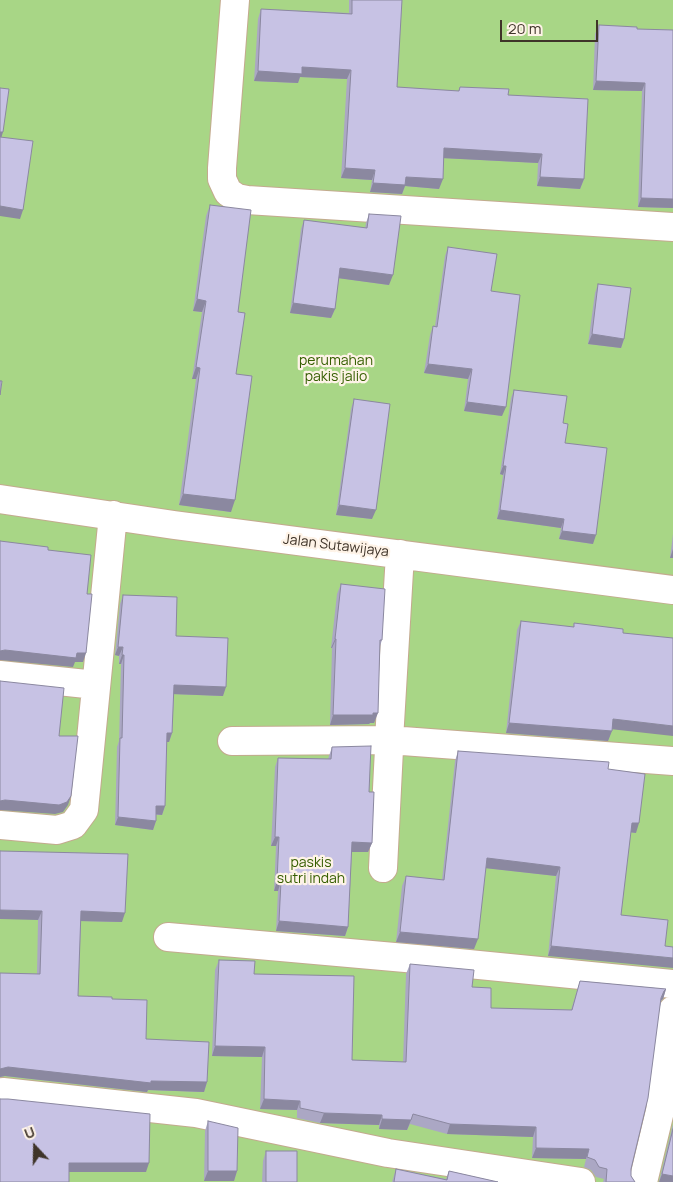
<!DOCTYPE html>
<html>
<head>
<meta charset="utf-8">
<style>
	body { margin:0 }
	#map { position:relative; width:673px; height:1182px; overflow:hidden; background:#fde3c5; font-family:Manrope,sans-serif }
	canvas { display:block }
	.north { position:absolute; left:10px; top:1122px; width:50px; height:50px; -webkit-text-stroke:4px #fef3e7; paint-order:stroke; rotate:339deg; font-size:14px; font-weight:700; line-height:20px; text-align:center; color:#3f3429 }
	.north::after { content:''; display:block; margin:auto; width:18px; height:22px; background:#3f3429; clip-path:polygon(50% 0,100% 100%,50% 72%,0 100%) }
	.scale { position:absolute; left:500px; top:20px; width:98px; height:22px; box-sizing:border-box; border:2px solid #3f3429; border-top:0; padding-left:6px; font-size:15px; line-height:18px; white-space:nowrap; color:#3f3429; -webkit-text-stroke:4px #fef3e7; paint-order:stroke }
</style>
</head>
<body>
<div id="map">
<canvas width="673" height="1182"></canvas>
<div class="north">U</div>
<div class="scale">20 m</div>
</div>
<script>
const ctx = document.querySelector('canvas').getContext('2d');
ctx.lineJoin = 'round';
function fill(path, color) {
  ctx.fillStyle = color;
  ctx.fill(path, 'evenodd');
}
function poly(rows) {
  const path = new Path2D();
  for (const r of rows) {
    path.moveTo(r[0], r[1]);
    for (let i = 2; i < r.length; i += 2) path.lineTo(r[i], r[i + 1]);
  }
  return path;
}
function trace(path, color, width, dash) {
  ctx.strokeStyle = color;
  ctx.lineWidth = width;
  ctx.lineCap = dash ? 'butt' : 'round';
  ctx.setLineDash(dash || []);
  ctx.stroke(path);
}
function drawText(font, color, halo, rows, align = 'center') {
  ctx.font = font + ' Manrope,sans-serif';
  ctx.lineWidth = 4.5;
  ctx.setLineDash([]);
  ctx.textBaseline = 'middle';
  ctx.strokeStyle = halo;
  ctx.fillStyle = color;
  for (const [text, x, y, turn = 0] of rows) {
    ctx.save();
    ctx.translate(x, y);
    ctx.rotate((+turn || 0) * Math.PI / 180);
    ctx.textAlign = isNaN(turn) ? turn : align;
    if (halo) ctx.strokeText(text, 0, 0);
    ctx.fillText(text, 0, 0);
    ctx.restore();
  }
}
const green = poly([
	[0,0,673,0,673,1182,0,1182]
]);
const minor = poly([
	[235,0,222,168,222,179,228,192,237,198,247,200,673,227],
	[0,499,174,525,673,590],
	[0,675,96,685],
	[232,741,389,740,673,761],
	[0,825,57,830,73,825,84,810,113,515],
	[383,868,389,749,389,740,400,554],
	[168,937,428,960,673,984],
	[0,1093,3,1092,196,1113,388,1153,581,1182],
	[643,1182,660,1111,673,1010]
]);
const wall = poly([
	[349,0,402,0,397,87,458,91,460,87,508,95,584,179,580,189,537,186,538,163,444,158,439,189,405,186,402,194,370,192,372,180,341,178,347,79,300,77,298,83,254,81,258,19,261,9,349,13],
	[599,25,637,29,673,30,673,208,638,207,642,91,593,90,595,34],
	[210,205,238,312,231,512,179,505,196,379,192,379,202,312,193,311,206,216],
	[369,214,389,285,339,278,335,309,331,318,290,313,301,229,304,220,365,228,366,223],
	[448,247,491,291,502,416,464,411,468,379,424,373,430,335,433,326,435,326,445,256],
	[598,284,624,339,621,348,588,344,595,293],
	[514,390,563,423,565,443,593,544,559,539,561,528,497,519,503,475,500,474,511,398],
	[354,399,372,519,336,515,351,409],
	[673,534,673,558,670,558],
	[341,584,382,640,380,646,374,723,370,723,369,724,330,725,332,648,331,648,337,594],
	[123,595,176,636,223,696,174,694,172,733,169,742,167,742,165,806,162,815,156,815,156,821,153,830,115,825,117,747,119,741,121,664,119,664,119,656,115,655,120,604],
	[521,621,573,627,574,623,612,729,608,741,506,733,517,630],
	[332,747,369,792,372,843,368,852,352,852,348,927,345,936,276,931,278,891,274,891,276,846,271,846,275,767,278,758,328,759],
	[458,751,608,769,636,833,630,832,621,915,665,946,548,956,556,876,486,868,474,949,396,942,402,886,406,876,442,880,455,761],
	[0,851,122,922,81,921,78,996,112,999,146,1039,207,1082,204,1092,148,1090,147,1092,5,1076,0,1077,0,973,37,974,38,920],
	[219,960,254,974,352,1060,403,1062,406,974,410,964,472,987,491,1008,571,1010,580,981,666,989,663,999,661,1001,631,1169,631,1176,635,1182,603,1182,604,1179,596,1177,591,1170,584,1167,586,1159,532,1158,533,1137,447,1134,410,1124,407,1130,379,1129,379,1125,320,1123,297,1118,297,1110,260,1109,262,1057,212,1056,215,970],
	[208,1121,237,1171,234,1181,204,1181,205,1131],
	[673,1124,673,1182,659,1182],
	[266,1151,297,1182,262,1182,263,1161],
	[396,1169,446,1179,449,1171,498,1182,392,1182]
]);
const shadedWall = poly([
	[302,67,351,70,347,79,300,77,298,83,254,81,258,71],
	[596,81,645,83,642,91,593,90],
	[0,132,3,132,0,142],
	[444,148,542,154,538,163,441,158],
	[345,168,375,170,372,180,341,178],
	[406,177,443,179,439,189,405,186,402,194,370,192,373,183],
	[540,177,584,179,580,189,537,186],
	[641,198,673,199,673,208,638,207],
	[0,206,23,210,20,219,0,216],
	[340,268,393,275,389,285,337,278],
	[197,299,206,301,202,312,193,311],
	[293,303,335,309,331,318,290,313],
	[592,334,624,339,621,348,588,344],
	[428,364,472,369,468,379,424,373],
	[196,367,200,368,196,379,192,379],
	[467,402,506,407,502,416,464,411],
	[503,466,506,466,503,475,500,474],
	[183,494,235,500,231,512,179,505],
	[339,505,376,510,372,519,336,515],
	[500,510,564,519,561,528,497,519],
	[562,531,596,535,593,544,559,539],
	[673,549,673,558,670,558],
	[335,639,336,639,332,648,331,648],
	[118,647,123,647,119,656,115,655],
	[5,650,77,653,86,653,83,662,75,662,73,667,0,660,0,651],
	[122,655,124,655,121,664,119,664],
	[174,685,226,687,223,696,171,694],
	[373,713,378,713,374,723,370,723,369,724,330,725,333,715],
	[613,719,673,726,673,736,610,729],
	[509,723,612,731,608,741,506,733],
	[167,733,172,733,169,742,164,742],
	[71,796,68,805,63,812,55,814,0,810,0,801,5,800],
	[156,806,165,806,162,815,153,814],
	[118,817,156,821,153,830,115,825],
	[632,823,639,823,636,833,628,832],
	[275,837,279,837,276,846,271,846],
	[352,842,372,843,368,852,349,852],
	[487,858,560,867,556,876,484,868],
	[277,881,281,881,278,891,274,891],
	[0,910,42,911,38,920,0,919],
	[81,911,125,913,122,922,78,921],
	[279,921,348,927,345,936,276,931],
	[400,932,478,939,474,949,396,942],
	[551,946,673,958,673,968,548,956],
	[666,989,663,999,660,1001,664,991],
	[215,1046,265,1047,262,1057,212,1056],
	[8,1067,151,1081,207,1082,204,1092,148,1090,147,1092,5,1076,0,1077,0,1069],
	[264,1099,300,1101,297,1110,260,1109],
	[324,1113,382,1115,379,1125,320,1123],
	[382,1119,411,1120,407,1130,379,1129],
	[450,1124,536,1127,533,1137,447,1134],
	[536,1148,589,1149,586,1159,532,1158],
	[69,1163,149,1163,146,1172,66,1172],
	[208,1171,237,1171,234,1181,204,1181],
	[662,1174,673,1176,673,1182,659,1182]
]);
const building = poly([
	[352,0,402,0,397,87,459,91,460,87,509,89,508,95,588,99,584,179,540,177,542,154,444,148,443,179,406,177,405,185,373,183,375,170,345,168,351,70,302,67,302,74,258,71,261,9,352,14,352,0],
	[599,25,637,27,637,29,673,30,673,199,641,198,645,83,596,81,599,25],
	[0,88,9,89,3,132,0,132,0,88],
	[0,137,33,141,23,210,0,206,0,137],
	[210,205,251,210,238,312,245,313,236,374,252,376,235,500,183,494,200,368,196,367,206,301,197,299,210,205],
	[369,214,401,216,393,275,340,268,335,309,293,303,304,220,367,228,369,214],
	[448,247,497,254,491,291,520,295,506,407,467,402,472,369,428,364,433,326,437,327,448,247],
	[598,284,631,288,624,339,592,334,598,284],
	[0,381,2,381,0,395,0,381],
	[514,390,567,396,563,423,568,424,565,443,607,448,596,535,562,531,564,519,500,510,506,466,503,466,514,390],
	[354,399,390,404,376,510,339,505,354,399],
	[0,541,48,547,48,550,91,555,87,594,92,594,86,653,77,653,76,658,5,650,0,651,0,541],
	[341,584,385,589,382,640,380,640,378,713,373,713,373,715,333,715,336,639,335,639,341,584],
	[123,595,177,597,176,636,228,638,226,687,174,685,172,733,167,733,165,806,156,806,156,821,118,817,120,738,122,738,124,655,122,655,123,647,118,647,123,595],
	[521,621,574,627,574,623,623,629,623,633,673,638,673,726,613,719,612,731,509,723,521,621],
	[0,681,64,688,59,736,78,736,71,796,67,802,59,805,5,800,0,801,0,681],
	[371,746,369,792,374,792,372,843,352,842,348,927,279,921,281,881,277,881,279,837,275,837,278,758,331,759,332,747,371,746],
	[458,751,609,762,608,769,645,774,639,823,632,823,621,915,668,920,665,946,673,947,673,958,551,946,560,867,487,858,478,939,400,932,406,876,444,880,458,751],
	[0,851,128,854,125,913,81,911,78,996,112,997,112,999,147,1000,146,1039,209,1042,207,1082,151,1081,151,1083,8,1067,0,1069,0,973,40,974,42,911,0,910,0,851],
	[219,960,255,961,254,974,354,976,352,1060,406,1062,410,964,474,970,472,987,491,988,491,1008,572,1010,580,981,666,989,664,991,661,998,648,1098,631,1169,631,1176,635,1182,606,1182,607,1169,599,1167,595,1160,587,1157,589,1149,536,1148,536,1127,450,1124,413,1114,411,1120,382,1119,382,1115,324,1113,300,1108,300,1101,264,1099,265,1047,215,1046,219,960],
	[0,1099,8,1099,150,1114,149,1163,69,1163,69,1182,0,1182,0,1099],
	[208,1121,238,1128,237,1171,208,1171,208,1121],
	[673,1129,673,1176,662,1174,673,1129],
	[266,1151,297,1151,297,1182,266,1182,266,1151],
	[396,1169,447,1180,449,1171,498,1182,394,1182,396,1169]
]);
const parkNames = [
	["perumahan",336,361],
	["pakis jalio",336,377],
	["paskis",311,863],
	["sutri indah",311,879]
];
const streetNames = [
	["Jalan Sutawijaya",336,546,7]
];
fill(green, '#a8d686');
trace(minor, '#c3aa8e', 30);
trace(minor, '#fff', 28);
fill(wall, '#aba7c4');
fill(shadedWall, '#8b88a0');
fill(building, '#c7c2e4');
trace(building, '#8b88a0', 1);
drawText('14px', '#355e00', '#fef3e7', parkNames);
drawText('14px', '#3f3429', '#fef3e7', streetNames);
</script>
</body>
</html>
